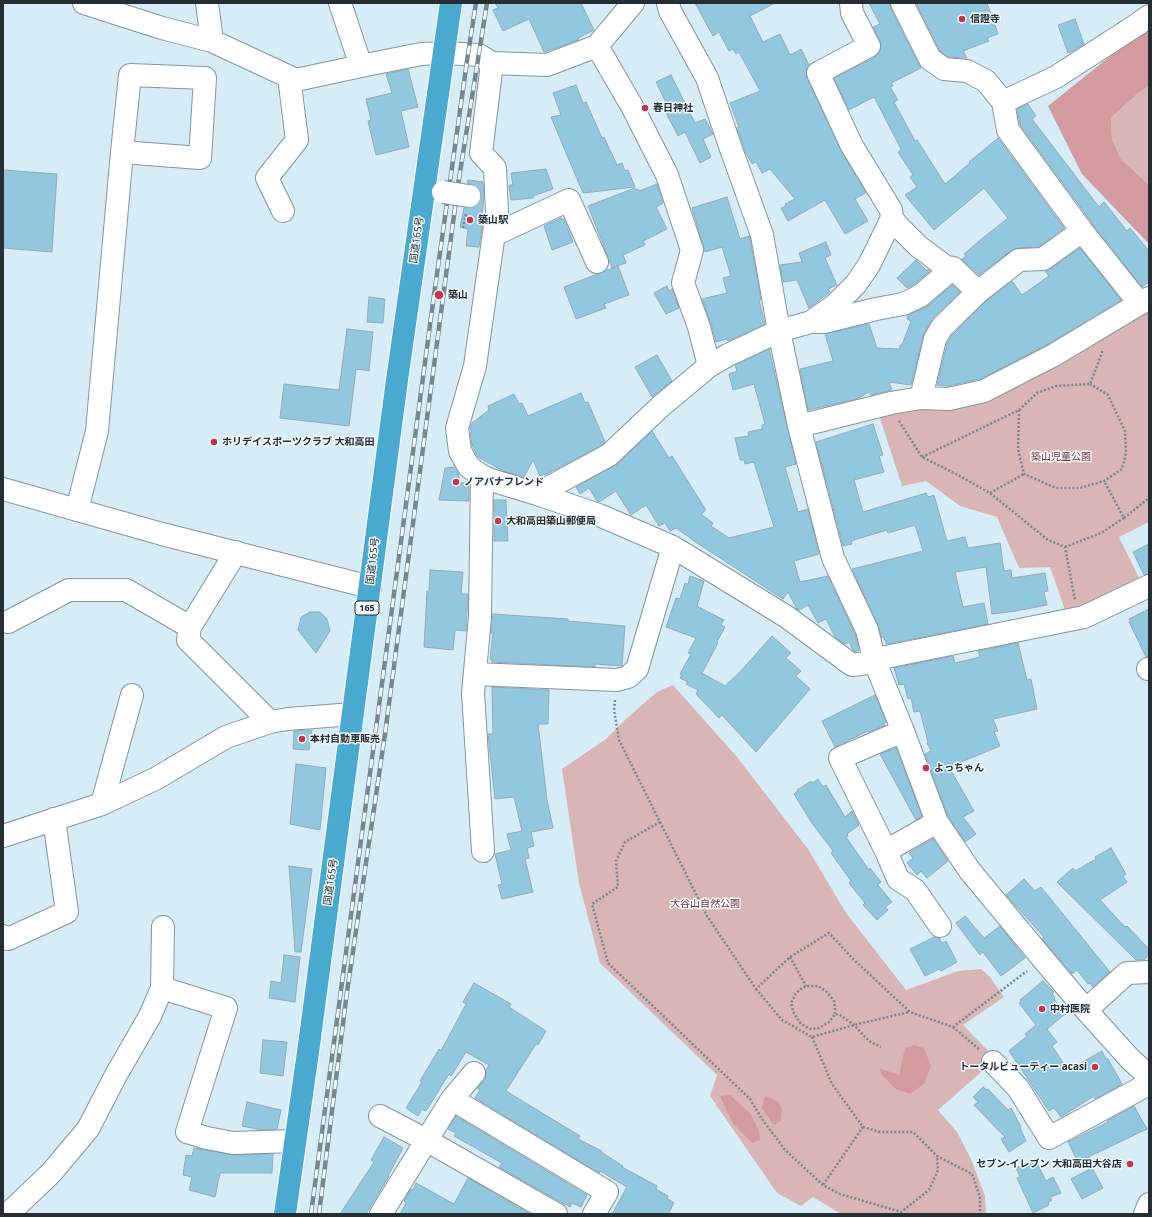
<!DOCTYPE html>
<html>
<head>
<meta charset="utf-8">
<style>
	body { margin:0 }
	#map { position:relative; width:1152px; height:1217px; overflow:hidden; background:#d6edf8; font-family:"Open Sans",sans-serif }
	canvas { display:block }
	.frame { position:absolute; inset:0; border:4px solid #252e32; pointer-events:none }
</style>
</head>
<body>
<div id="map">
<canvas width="1152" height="1217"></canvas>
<div class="frame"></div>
</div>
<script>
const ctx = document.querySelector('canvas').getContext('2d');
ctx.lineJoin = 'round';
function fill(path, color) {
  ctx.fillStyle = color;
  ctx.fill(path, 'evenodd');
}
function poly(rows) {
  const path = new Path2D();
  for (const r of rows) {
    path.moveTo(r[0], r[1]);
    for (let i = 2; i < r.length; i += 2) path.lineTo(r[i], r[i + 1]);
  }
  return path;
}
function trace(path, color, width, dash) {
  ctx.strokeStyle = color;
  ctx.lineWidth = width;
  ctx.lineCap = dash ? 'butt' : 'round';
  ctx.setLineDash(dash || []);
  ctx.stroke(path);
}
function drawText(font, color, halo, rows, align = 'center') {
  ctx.font = font + ' "Open Sans","Noto Sans JP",sans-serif';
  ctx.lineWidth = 3;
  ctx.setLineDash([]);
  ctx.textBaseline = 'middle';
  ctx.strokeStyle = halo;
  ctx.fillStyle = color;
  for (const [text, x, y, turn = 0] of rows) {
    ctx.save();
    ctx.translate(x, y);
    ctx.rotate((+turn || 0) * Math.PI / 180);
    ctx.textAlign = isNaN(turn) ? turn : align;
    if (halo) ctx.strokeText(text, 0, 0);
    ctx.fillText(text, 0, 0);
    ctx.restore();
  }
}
const green = poly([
	[1149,86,1149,185,1121,159,1112,139,1111,118,1137,94],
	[1149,307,1149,522,1119,537,1141,582,1099,600,1065,610,1050,567,1019,568,997,517,960,506,926,481,902,486,878,412,920,404,950,407],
	[673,685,737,757,808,849,846,913,906,990,958,971,981,969,990,977,1004,997,963,1025,996,1059,938,1110,957,1132,971,1159,985,1196,986,1214,841,1214,813,1197,801,1206,777,1193,710,1096,717,1075,600,963,579,883,562,769,606,739,625,720,657,692]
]);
const water = poly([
	[1149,25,1149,86,1137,94,1111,118,1112,139,1121,159,1149,185,1149,244,1082,174,1048,106],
	[914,1045,924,1048,931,1066,924,1084,910,1094,896,1089,882,1075,879,1068,899,1075,905,1048],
	[730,1095,750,1113,759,1131,760,1140,752,1143,732,1122,720,1096],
	[765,1096,778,1101,782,1110,781,1121,774,1125,762,1108]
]);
const building = poly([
	[495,3,581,3,594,30,578,38,579,40,544,52,529,19,503,31,493,10,498,8,495,3],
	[695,3,775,3,750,16,763,42,780,34,790,55,801,49,809,65,806,72,807,78,841,151,866,193,855,199,868,221,845,234,825,200,788,221,781,208,786,206,785,204,795,199,770,169,762,173,756,162,752,164,746,153,742,142,737,128,739,127,730,103,760,91,739,52,736,54,733,49,729,51,719,32,713,36,695,3],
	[869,3,890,3,891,9,919,65,921,68,891,83,893,86,890,87,898,100,894,102,915,141,917,140,945,184,970,163,969,162,998,138,1064,228,1039,247,1018,248,1012,250,979,275,962,259,966,256,964,254,984,237,1008,218,984,188,934,230,905,195,917,187,910,177,913,175,898,152,901,149,874,97,849,110,834,78,875,57,880,52,881,47,880,41,873,27,880,24,869,3],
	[916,3,987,3,998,34,987,38,989,41,963,51,967,58,948,57,940,51,916,3],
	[1075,19,1084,44,1073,51,1068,53,1058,25,1075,19],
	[408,69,418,107,401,111,409,147,376,155,368,121,371,120,366,99,392,93,386,74,408,69],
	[671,75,695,123,705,119,713,134,703,139,711,157,700,163,685,132,678,136,666,113,670,111,656,82,671,75],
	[576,85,583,103,586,102,602,138,604,137,617,165,622,163,625,171,628,170,635,187,583,193,551,117,561,115,553,93,576,85],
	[1028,104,1036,116,1032,119,1099,207,1104,202,1127,231,1130,228,1149,251,1149,282,1142,287,1092,223,1020,125,1017,109,1028,104],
	[546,169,553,189,533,196,533,198,511,200,509,185,513,185,511,173,546,169],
	[3,170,57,174,52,252,3,248,3,170],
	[468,180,483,182,484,197,482,215,484,215,479,247,466,246,468,229,460,227,464,208,474,207,478,204,481,198,480,191,476,186,467,183,468,180],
	[657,184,663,203,656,207,667,229,643,241,645,245,623,255,626,263,612,268,608,257,588,206,635,188,636,190,638,189,639,191,657,184],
	[727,197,740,239,749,236,750,238,761,300,759,300,765,324,728,341,727,339,716,342,711,323,702,299,727,293,723,278,731,276,722,247,705,252,692,208,727,197],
	[561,218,562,220,564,219,573,242,552,250,544,226,561,218],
	[826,242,831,255,825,258,837,285,828,289,830,292,809,308,797,280,783,282,780,265,802,262,799,253,826,242],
	[1080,248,1121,300,1048,344,980,379,948,386,937,385,947,344,952,335,986,301,1012,281,1022,295,1049,276,1045,271,1050,269,1080,248],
	[916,260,927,271,928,269,930,271,913,285,907,288,897,278,916,260],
	[618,266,629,295,604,304,606,308,576,319,564,287,618,266],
	[952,285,960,292,933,318,924,333,911,385,889,382,892,390,871,395,869,392,857,399,808,410,800,369,833,361,825,334,869,324,877,348,900,349,900,345,902,345,911,321,907,319,908,315,928,306,952,285],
	[667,286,669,291,672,289,679,308,666,314,654,293,667,286],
	[369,297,385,299,383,323,367,322,369,297],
	[347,329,373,332,369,371,356,369,349,426,280,418,284,384,339,390,347,329],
	[769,349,796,464,785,467,798,512,808,509,819,554,794,561,800,582,828,576,855,634,859,650,855,652,853,650,849,642,845,644,835,637,826,619,818,623,808,605,799,610,797,609,788,592,783,599,697,543,676,528,670,531,665,523,659,526,646,505,631,515,616,491,599,502,597,501,589,488,580,494,576,487,617,464,652,431,669,458,672,456,706,510,701,514,713,523,711,526,729,538,774,527,754,462,745,464,744,460,740,460,735,438,749,436,748,432,762,429,762,425,765,424,754,384,733,390,729,374,737,371,735,365,769,349],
	[657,355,672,381,652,397,635,367,657,355],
	[581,393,585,403,588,402,605,442,602,445,545,475,544,474,540,476,533,460,524,477,503,471,478,457,472,445,470,433,472,432,470,429,472,423,489,410,488,406,514,394,519,404,522,403,528,416,581,393],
	[873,424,883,455,879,456,884,472,854,480,863,512,926,493,928,497,934,495,947,541,965,537,968,548,1000,543,1004,571,1011,570,1012,578,1045,573,1048,591,1044,592,1047,605,1016,611,992,614,986,567,955,572,963,607,984,603,988,624,887,644,883,637,882,638,878,625,852,569,923,551,915,525,888,533,887,530,851,541,852,544,843,546,816,442,873,424],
	[454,467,458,472,460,483,469,483,469,501,439,500,445,468,454,467],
	[494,500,506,500,508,541,494,541,494,500],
	[1149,544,1149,574,1144,575,1133,552,1149,544],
	[430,570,463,572,461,594,468,594,466,631,455,630,453,650,424,647,427,591,429,591,430,570],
	[690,576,704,581,697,606,724,620,721,625,725,627,717,642,718,643,702,673,725,686,739,673,772,636,791,653,786,658,801,671,796,676,810,689,756,752,722,715,719,718,696,694,698,690,686,684,688,682,680,678,682,675,680,674,691,654,688,653,696,638,666,627,676,598,680,599,685,583,688,584,690,576],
	[1149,609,1149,656,1146,657,1129,622,1131,622,1129,619,1149,609],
	[310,612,320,612,327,619,330,631,316,653,298,630,301,617,310,612],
	[493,614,568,619,568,621,625,626,622,666,595,664,595,667,492,662,492,660,490,659,493,633,491,633,493,614],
	[1018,643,1027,680,1031,679,1037,709,993,719,998,731,994,732,1000,746,949,767,974,811,963,817,976,834,965,842,948,816,925,754,931,751,927,743,928,742,920,711,914,712,911,698,908,699,904,684,899,685,894,668,953,656,955,663,980,657,978,651,1018,643],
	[492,687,549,690,548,724,538,724,547,800,553,828,531,832,534,846,527,848,529,858,525,859,533,892,502,899,498,885,502,884,495,854,511,850,507,834,522,831,514,797,495,799,488,734,493,734,492,687],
	[875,695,886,722,884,723,885,725,869,732,868,731,835,747,822,721,875,695],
	[312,730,309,750,293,749,294,731,312,730],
	[896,748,922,816,916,820,880,754,896,748],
	[296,764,326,768,320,830,290,824,296,764],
	[818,779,823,787,826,785,845,817,852,811,859,825,847,834,848,836,846,837,869,870,870,868,881,882,878,885,892,902,885,907,888,910,877,920,863,905,865,903,849,883,851,881,831,853,833,851,812,823,794,794,798,791,797,790,811,781,812,783,818,779],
	[933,839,948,861,927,878,921,871,917,875,907,863,913,858,909,853,933,839],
	[1111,848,1126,874,1123,876,1127,882,1100,900,1125,927,1127,926,1149,949,1149,954,1144,960,1136,960,1057,882,1073,868,1075,871,1096,859,1095,857,1111,848],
	[289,866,312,869,301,952,295,952,289,866],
	[1024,879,1035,891,1041,887,1110,972,1093,987,1090,983,1088,984,1077,970,1072,974,1042,939,1044,937,1006,895,1024,879],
	[965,916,984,938,1000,926,1025,958,1001,976,983,952,980,955,956,923,965,916],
	[934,937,939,938,942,943,946,941,957,962,941,971,939,969,925,976,910,949,934,937],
	[284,955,300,957,295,1002,269,998,271,981,281,983,284,955],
	[1043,981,1054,992,1052,994,1055,998,1054,999,1065,1014,1047,1029,1057,1042,1052,1046,1068,1070,1102,1051,1106,1059,1108,1059,1122,1084,1095,1099,1094,1096,1061,1117,1054,1108,1049,1111,1009,1051,1027,1036,1025,1034,1036,1025,1019,1003,1021,1002,1020,1000,1043,981],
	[474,983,511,1004,509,1007,546,1031,538,1045,536,1044,506,1091,580,1136,578,1139,602,1151,601,1152,623,1166,622,1167,657,1186,656,1189,668,1196,667,1198,674,1203,668,1214,612,1214,627,1187,600,1171,599,1173,475,1098,480,1090,477,1088,484,1081,486,1076,486,1070,489,1065,466,1052,451,1076,449,1074,426,1111,422,1109,418,1116,406,1108,422,1082,420,1081,439,1049,441,1051,466,1004,463,1002,474,983],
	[263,1040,287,1042,283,1076,260,1073,263,1040],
	[983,1087,987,1090,988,1089,1008,1110,1011,1108,1021,1127,1020,1128,1026,1141,1009,1152,1001,1139,1005,1137,974,1105,978,1102,973,1097,983,1087],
	[247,1102,281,1110,277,1129,262,1130,242,1126,247,1102],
	[1134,1106,1147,1129,1078,1162,1068,1142,1108,1122,1107,1121,1134,1106],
	[456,1116,587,1195,581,1207,572,1203,570,1207,543,1192,499,1167,502,1163,454,1136,456,1133,448,1129,456,1116],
	[384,1137,403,1148,388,1176,389,1176,366,1214,340,1214,374,1162,371,1160,384,1137],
	[194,1148,233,1155,273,1154,272,1173,220,1173,215,1197,189,1190,192,1177,183,1175,186,1155,192,1156,194,1148],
	[1035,1159,1046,1181,1053,1177,1061,1193,1050,1197,1052,1200,1048,1203,1049,1205,1033,1213,1017,1178,1020,1177,1016,1168,1035,1159],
	[1092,1168,1103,1188,1082,1199,1071,1179,1092,1168],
	[468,1178,530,1214,400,1214,406,1203,404,1201,411,1189,413,1190,416,1183,454,1204,468,1178]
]);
const path = poly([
	[463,228,466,214],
	[1019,410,1018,449,1024,474,1056,488,1080,488,1104,481,1122,469,1126,453,1125,431,1108,395,1090,384],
	[899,421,922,457,956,474,990,493,1048,540,1065,547,1075,600],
	[922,457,1019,410,1037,393,1056,386,1090,384,1103,350],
	[990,493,1024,474],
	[1124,518,1149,498],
	[1065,547,1101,533,1124,518,1104,481],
	[615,700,614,710,619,740,660,822,625,842,616,861,618,887,592,904,608,963,750,1099,762,1119,785,1150,823,1185,840,1194,901,1212,929,1190,938,1170,937,1156,972,1174,980,1197,980,1214],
	[660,822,707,916,756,989,790,957,829,933,853,959,910,1012,953,1027,1027,971],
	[790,957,806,986],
	[756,989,782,1020,812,1037,854,1025,909,1012],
	[835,1014,835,1008,834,1001,826,991,818,986,806,986,802,988,796,993,791,1003,794,1014,801,1024,811,1029,819,1028,829,1022,835,1014,840,1015,854,1025,869,1041,881,1047],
	[953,1027,980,1050],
	[812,1037,832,1084,863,1127,823,1185],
	[863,1127,880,1132,913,1132,937,1156]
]);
const minor = poly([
	[84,3,162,28,212,41,296,80,361,66,421,54,444,53,479,55,492,63,547,65,597,46,633,3],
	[207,3,212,41],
	[340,3,361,66],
	[668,3,670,11,707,78,730,146,762,235,779,331,799,426,833,558,867,630,875,662,903,731,937,822,970,871,1043,959,1086,1010,1130,1059,1149,1076],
	[851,3,852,13,869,46,818,73,852,146,891,210,892,218,897,225,918,246,946,267,953,268,978,292,942,327,935,339,921,398],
	[902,3,930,59,944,69,967,71,986,81,1003,102,1008,130,1082,231,1140,304],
	[597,46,633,108,667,175,692,250,683,283,699,327,709,366],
	[492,63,481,153,495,168,497,212,475,366,457,428,460,451,469,467,482,476,491,480,537,494,609,455,661,406,709,366,728,355,779,331,811,322,835,305,856,284,869,265,892,218],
	[1003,102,1056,77,1138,24,1149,16],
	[283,211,267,178,297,140,289,77],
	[494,235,569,200,597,262],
	[978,292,1019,260,1043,259,1082,231],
	[816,322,824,322,876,309,903,304,920,296,953,268],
	[799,426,891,403,921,398,949,399,984,391,1054,355,1149,298],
	[482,476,480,617,473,693,483,851],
	[3,489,162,534,370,587],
	[537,494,599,515,673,547,787,617,852,665,875,662,886,657,1084,617,1149,586],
	[77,510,97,431,122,152,130,75,205,78,200,158,122,152],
	[236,552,190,627,188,640,270,722],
	[8,622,69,590,126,590,190,627],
	[1148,669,1149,669],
	[475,674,617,680,628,677,637,669,673,547],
	[102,804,132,695],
	[937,822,886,851,898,879,915,890,940,926],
	[3,836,102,804,157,778,226,737,270,722,288,719,353,714],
	[886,851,840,758,903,731],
	[3,936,8,939,67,912,54,819],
	[162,988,226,1008,187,1132,207,1138,233,1143,295,1141],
	[1086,1010,1127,973,1149,972],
	[993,1062,1018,1088,1049,1138,1143,1087],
	[452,1099,607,1192,594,1214],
	[380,1116,426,1140,556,1214],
	[8,1214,51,1173,88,1129,116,1075,150,1016,162,988,163,927],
	[381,1214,452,1099,474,1073],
	[1145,1214,1149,1204]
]);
const highway = poly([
	[285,1214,309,1045,397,380,451,3]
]);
const rail = poly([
	[311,1214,434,295,468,54,476,3],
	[319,1214,347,992,385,734,458,185,487,3]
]);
const minorBridge = poly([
	[443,192,469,196]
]);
const markers = [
	[962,19,4,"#c5354a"],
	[645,108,4,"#c5354a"],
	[470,220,4,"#c5354a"],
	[439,295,5,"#c5354a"],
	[214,442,4,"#c5354a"],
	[456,482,4,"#c5354a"],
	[498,521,4,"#c5354a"],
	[302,739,4,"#c5354a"],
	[926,768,4,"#c5354a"],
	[1042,1009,4,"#c5354a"],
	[1095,1067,4,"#c5354a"],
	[1130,1164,4,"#c5354a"]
];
const shields = [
	[367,608,24]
];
const shieldNames = [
	["165",367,608]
];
const poiNames = [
	["信證寺",970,19],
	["春日神社",653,108],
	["築山駅",478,220],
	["築山",448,295],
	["ホリデイスポーツクラブ 大和高田",222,442],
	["ノアパナフレンド",464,482],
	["大和高田築山郵便局",506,521],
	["本村自動車販売",310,739],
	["よっちゃん",934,768],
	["中村医院",1050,1009],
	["トータルビューティー acasi",1087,1067,"right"],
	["セブン-イレブン 大和高田大谷店",1122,1164,"right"]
];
const streetNames = [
	["国道165号",417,240,-82],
	["国道165号",373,561,-83],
	["国道165号",331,882,-82]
];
const parkNames = [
	["築山児童公園",1061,457],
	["大谷山自然公園",705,904]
];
fill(green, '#dab5b5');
fill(water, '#d39b9d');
fill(building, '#91c8e0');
trace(building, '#95aab5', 1);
trace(minor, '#8196a0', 24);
trace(highway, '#fff', 24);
trace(path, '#78878e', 2.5, [2, 2]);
trace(minor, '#fff', 22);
trace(highway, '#4aa9cf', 22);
trace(rail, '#77878e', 4.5);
trace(rail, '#eff8fc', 3, [9]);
trace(minorBridge, '#8196a0', 24, []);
trace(minorBridge, '#fff', 22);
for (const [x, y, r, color] of markers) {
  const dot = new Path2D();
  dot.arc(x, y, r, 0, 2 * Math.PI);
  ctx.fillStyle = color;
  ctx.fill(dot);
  trace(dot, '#eff8fc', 1.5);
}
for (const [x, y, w] of shields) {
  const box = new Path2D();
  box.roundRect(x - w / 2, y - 7, w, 14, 3);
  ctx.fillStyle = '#eff8fc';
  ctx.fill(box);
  trace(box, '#252e32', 1);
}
drawText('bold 9px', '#252e32', null, shieldNames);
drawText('bold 10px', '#252e32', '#eff8fc', poiNames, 'left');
drawText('10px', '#252e32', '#eff8fc', streetNames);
drawText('10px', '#7a353b', '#eff8fc', parkNames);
</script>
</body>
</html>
